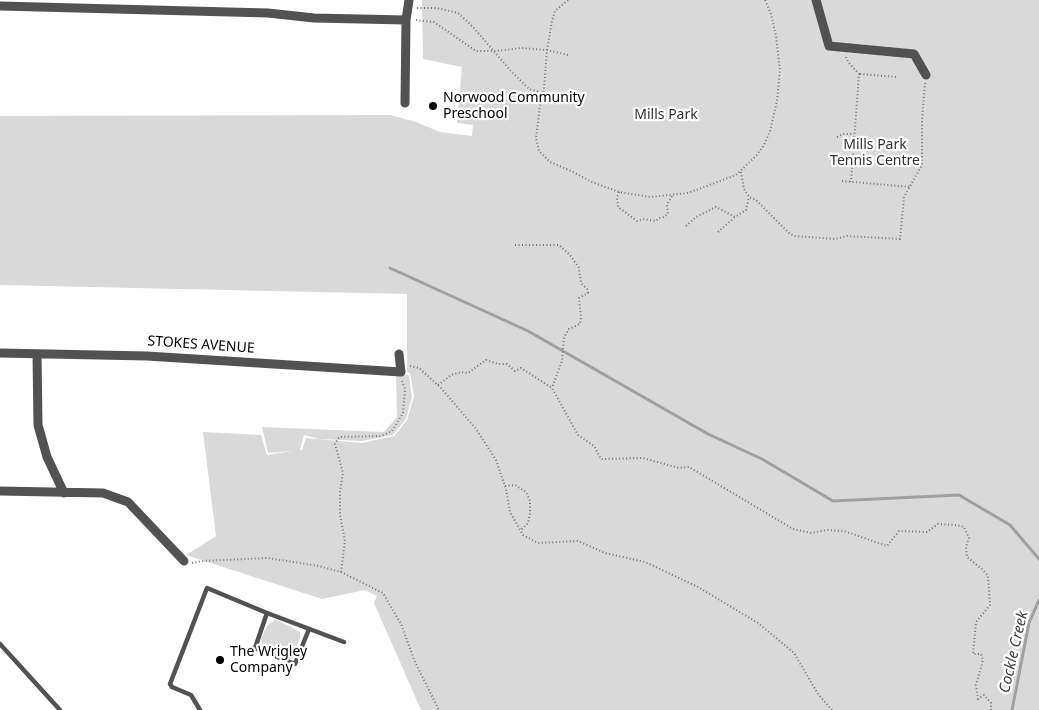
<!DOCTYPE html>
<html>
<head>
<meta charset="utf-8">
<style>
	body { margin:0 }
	canvas { display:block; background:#fff }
</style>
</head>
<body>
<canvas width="1039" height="710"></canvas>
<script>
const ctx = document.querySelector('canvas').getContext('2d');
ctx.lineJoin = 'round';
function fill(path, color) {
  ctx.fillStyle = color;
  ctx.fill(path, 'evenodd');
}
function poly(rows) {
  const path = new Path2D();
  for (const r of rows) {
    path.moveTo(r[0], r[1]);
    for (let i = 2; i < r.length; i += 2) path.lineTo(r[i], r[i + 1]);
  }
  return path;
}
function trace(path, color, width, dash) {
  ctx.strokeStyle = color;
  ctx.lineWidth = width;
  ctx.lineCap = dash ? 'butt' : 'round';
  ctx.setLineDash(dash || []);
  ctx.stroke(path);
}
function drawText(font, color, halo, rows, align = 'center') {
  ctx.font = font + ' "Noto Sans",sans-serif';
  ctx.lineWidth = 4.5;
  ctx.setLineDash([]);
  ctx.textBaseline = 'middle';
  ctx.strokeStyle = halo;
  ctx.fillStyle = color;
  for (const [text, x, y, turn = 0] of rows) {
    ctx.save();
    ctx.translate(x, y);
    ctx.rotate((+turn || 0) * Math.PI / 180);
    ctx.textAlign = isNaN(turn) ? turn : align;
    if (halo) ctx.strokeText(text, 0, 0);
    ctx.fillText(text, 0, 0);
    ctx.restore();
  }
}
const green = poly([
	[422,0,1039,0,1039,710,421,710,374,603,377,596,365,590,322,599,186,555,216,536,203,432,261,435,267,455,292,451,268,453,262,427,384,432,397,417,396,374,409,375,412,397,406,419,393,435,362,441,319,439,304,435,300,450,302,450,306,438,362,443,394,436,407,420,414,396,410,374,407,371,407,294,0,285,0,116,390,115,416,122,440,132,472,136,473,125,457,123,462,67,423,59],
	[275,620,281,622,300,632,300,638,294,653,291,656,285,657,265,648,262,644,261,639,267,626]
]);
const stream = poly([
	[390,268,528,331,708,434,762,459,833,501,959,495,1010,525,1039,559],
	[1012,710,1029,623,1039,600]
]);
const path = poly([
	[568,0,555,11,552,21,547,50,544,89,540,106,536,138,539,151,550,162,571,171,592,182,619,192,650,197,688,193,736,175,756,156,764,145,770,131,777,101,780,70,776,36,771,14,765,0],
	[417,8,437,8,458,13,473,27,510,70,529,89,543,93],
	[416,20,434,22,476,51,495,51,522,48,547,50,568,55],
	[846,57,848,62,859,74,851,182],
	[860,74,897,77],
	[837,137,843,134,854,134],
	[741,172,744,189,749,197,756,200,790,234,795,236,835,239,847,236,900,239,904,197,922,165,922,120,925,83],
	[842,181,910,187],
	[619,192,617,198,618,207,637,221,643,219,656,221,659,218,664,217,668,214,667,205,672,196],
	[686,226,696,217,716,207,735,217,746,210,749,197],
	[718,232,735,217],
	[515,245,559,245,570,255,579,268,581,283,587,289,588,293,579,298,581,317,580,324,569,329,564,337,562,361,552,388],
	[410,366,419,368,441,388,476,429,496,460,506,489,510,512,523,535,538,543,578,541,605,553,645,562,698,587,758,623,794,653,818,694,832,710],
	[438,385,451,375,461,372,468,373,486,360,498,364,507,364,515,371,521,368,552,388,578,435,594,446,601,459,643,458,679,468,689,467,793,529,811,533,827,530,844,531,887,546,899,531,927,532,938,524,957,525,964,527,969,538,966,547,967,557,983,570,988,576,990,605,976,622,973,654,981,654,983,660,976,685,978,699,984,695,991,703,991,710],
	[505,486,515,485,526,492,530,501,530,513,528,523,521,530],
	[192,563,202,561,268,558,319,566,341,572,383,593,401,624,415,662,439,710],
	[341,572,345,541,340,515,340,491,343,473,335,444,339,437,381,436,392,431,403,413,405,389,402,381]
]);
const service = poly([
	[267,613,255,648,295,664,309,629],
	[0,644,60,710],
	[200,710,191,695,172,687,170,684,207,588,267,613,344,642]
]);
const minor = poly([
	[816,0,829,46,914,54,926,75],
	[0,6,268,13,314,18,406,20],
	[405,103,406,20,409,0],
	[0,353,147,356,401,372,399,354],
	[37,354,38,425,47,457,64,493],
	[0,491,103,493,128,502,184,561]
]);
const markers = [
	[433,106,5,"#000"],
	[220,660,5,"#000"]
];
const poiNames = [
	["Norwood Community",443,98],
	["Preschool",443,114],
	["The Wrigley",230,652],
	["Company",230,668]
];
const parkNames = [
	["Mills Park",666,115],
	["Mills Park",875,145],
	["Tennis Centre",875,161]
];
const streetNames = [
	["STOKES AVENUE",201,345,4]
];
const waterNames = [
	["Cockle Creek",1014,652,-77]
];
fill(green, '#d9d9d9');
trace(stream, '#a0a0a0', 3);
trace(path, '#747474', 2, [1, 2.5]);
trace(service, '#525252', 4.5);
trace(minor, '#525252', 9);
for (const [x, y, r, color] of markers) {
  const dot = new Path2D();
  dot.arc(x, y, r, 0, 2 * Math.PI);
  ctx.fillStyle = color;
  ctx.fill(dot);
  trace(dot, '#fff', 2);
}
drawText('14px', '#000', '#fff', poiNames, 'left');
drawText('14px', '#303030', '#fff', parkNames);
drawText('14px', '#000', '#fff', streetNames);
drawText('italic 15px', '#414141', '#fff', waterNames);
</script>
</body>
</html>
